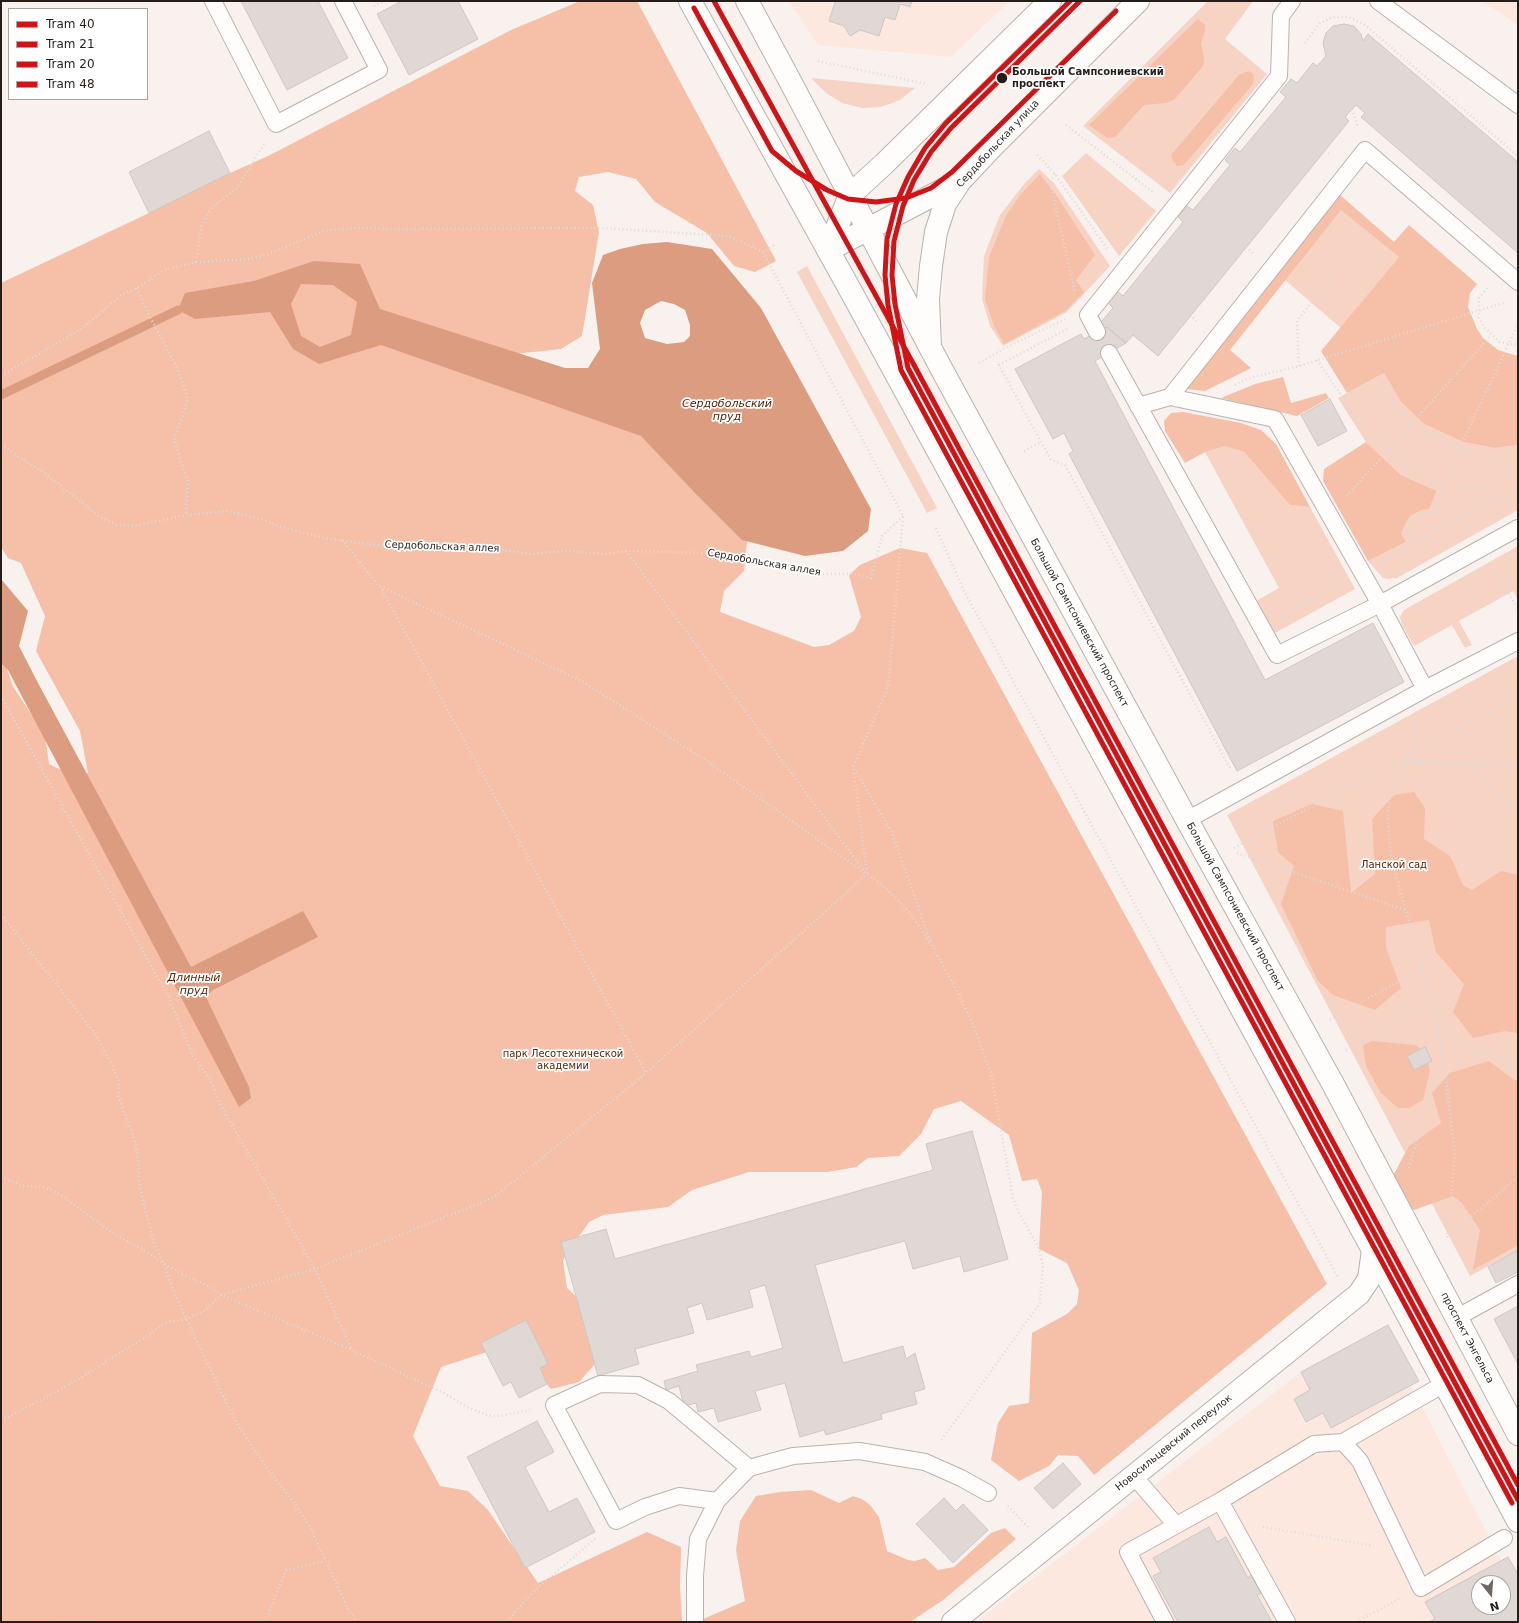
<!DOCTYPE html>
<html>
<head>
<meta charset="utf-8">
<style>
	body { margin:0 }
	#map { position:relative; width:1519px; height:1623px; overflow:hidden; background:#f8f1ee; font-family:"DejaVu Sans",sans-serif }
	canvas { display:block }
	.frame { position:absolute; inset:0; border:2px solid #251d19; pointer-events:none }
	.legend { position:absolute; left:8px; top:8px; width:140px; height:92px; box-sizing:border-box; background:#fff; border:1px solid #a8a5a3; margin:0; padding:5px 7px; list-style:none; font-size:12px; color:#251d19 }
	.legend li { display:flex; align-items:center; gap:8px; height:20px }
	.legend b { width:20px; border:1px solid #a8a5a3 }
	.north { position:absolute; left:1471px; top:1575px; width:40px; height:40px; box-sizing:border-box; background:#fff; border:1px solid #a8a5a3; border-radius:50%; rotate:163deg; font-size:11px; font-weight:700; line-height:16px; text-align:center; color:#251d19 }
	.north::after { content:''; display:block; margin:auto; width:14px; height:18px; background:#6f6764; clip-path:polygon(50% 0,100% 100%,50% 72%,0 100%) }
</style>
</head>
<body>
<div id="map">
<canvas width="1519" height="1623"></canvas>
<div class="frame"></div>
<ul class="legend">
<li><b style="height:5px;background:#ce1417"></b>Tram 40</li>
<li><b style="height:5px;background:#ce1417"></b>Tram 21</li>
<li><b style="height:5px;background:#ce1417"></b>Tram 20</li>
<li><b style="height:5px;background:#ce1417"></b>Tram 48</li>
</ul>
<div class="north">N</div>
</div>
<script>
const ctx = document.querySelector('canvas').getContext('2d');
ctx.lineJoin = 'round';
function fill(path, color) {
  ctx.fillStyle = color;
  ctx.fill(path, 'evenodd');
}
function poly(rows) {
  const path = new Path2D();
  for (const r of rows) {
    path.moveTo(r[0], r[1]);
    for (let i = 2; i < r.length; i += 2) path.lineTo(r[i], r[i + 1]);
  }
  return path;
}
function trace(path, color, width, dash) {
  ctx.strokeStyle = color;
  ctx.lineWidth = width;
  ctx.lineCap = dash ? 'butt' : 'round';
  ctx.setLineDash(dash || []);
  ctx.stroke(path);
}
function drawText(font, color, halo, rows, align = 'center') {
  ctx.font = font + ' "DejaVu Sans",sans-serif';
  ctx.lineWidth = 3.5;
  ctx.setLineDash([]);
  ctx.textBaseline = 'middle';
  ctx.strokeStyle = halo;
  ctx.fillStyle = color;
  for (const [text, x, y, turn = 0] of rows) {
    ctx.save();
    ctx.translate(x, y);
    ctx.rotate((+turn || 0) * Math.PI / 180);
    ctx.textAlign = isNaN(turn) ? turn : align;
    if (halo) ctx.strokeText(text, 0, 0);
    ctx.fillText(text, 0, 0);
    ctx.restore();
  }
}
const built = poly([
	[789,1,1010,1,951,57,818,45],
	[1482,1,1518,1,1518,25],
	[1388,1325,1419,1381,1411,1385,1493,1545,1501,1560,1508,1557,1518,1574,1518,1622,976,1622,1301,1372],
	[1479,1583,1503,1583,1503,1607,1479,1607]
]);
const green = poly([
	[1208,1,1253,1,1225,39,1267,74,1170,193,1083,126],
	[812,79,812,78,915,88,900,100,881,107,862,108,842,103,826,93],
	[1086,153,1156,211,1119,256,1062,176],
	[1039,169,1054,183,1110,266,1067,312,1003,346,990,326,982,299,984,256,1000,215,1024,184],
	[1341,209,1399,257,1341,328,1285,280],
	[807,266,937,508,927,513,797,272],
	[1384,373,1401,402,1424,424,1463,442,1495,448,1518,445,1518,510,1397,578,1388,579,1383,578,1368,561,1406,542,1401,533,1410,516,1422,510,1429,509,1437,491,1401,475,1366,442,1338,398],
	[1225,446,1244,452,1290,505,1310,507,1355,589,1275,633,1256,601,1279,588,1205,452],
	[1518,546,1518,600,1513,591,1459,621,1472,645,1465,648,1452,625,1414,646,1402,625,1400,617,1404,610],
	[1518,656,1518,1250,1470,1276,1227,815]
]);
const forest = poly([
	[580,1,637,1,776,261,755,272,734,266,707,233,655,202,636,179,608,172,579,177,575,191,593,205,599,232,582,336,561,349,514,354,610,394,757,516,747,542,744,571,724,591,720,612,814,647,829,645,854,631,861,617,849,575,860,565,900,548,927,553,1327,1284,1094,1475,1078,1456,1058,1455,1049,1466,1019,1481,991,1460,998,1423,1009,1406,1029,1403,1032,1333,1067,1314,1077,1304,1079,1290,1067,1263,1039,1249,1042,1192,1037,1179,1022,1181,1009,1135,961,1101,934,1109,921,1134,899,1156,868,1158,856,1167,828,1172,749,1172,692,1190,668,1207,603,1215,589,1222,563,1260,567,1288,588,1307,608,1349,579,1382,551,1389,511,1344,441,1367,413,1436,440,1486,468,1491,488,1510,538,1583,647,1532,681,1547,680,1586,682,1622,1,1622,1,648,12,685,45,735,49,764,75,777,88,773,80,731,36,651,45,616,21,563,8,558,1,547,1,283,149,213,230,173,268,156,511,30],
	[1198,19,1205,25,1205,31,1201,43,1204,60,1203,66,1174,100,1165,103,1144,105,1115,137,1107,138,1089,125],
	[1249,71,1254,75,1253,84,1184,165,1177,166,1173,161,1171,155,1239,75],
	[1040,174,1056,195,1095,255,1076,280,1084,292,1065,311,1004,344,994,326,985,299,989,257,1006,216,1021,194],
	[1340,195,1394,242,1409,225,1477,284,1470,293,1468,307,1477,329,1483,338,1498,350,1518,356,1518,445,1495,448,1463,442,1424,424,1401,402,1384,373,1347,393,1321,351,1399,257,1341,210,1230,350,1251,368,1205,391,1185,389],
	[1283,377,1291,403,1326,393,1329,398,1297,416,1221,398,1255,384],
	[1183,412,1241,423,1261,430,1276,444,1310,507,1290,505,1244,452,1225,446,1205,452,1185,463,1165,431,1164,421,1171,413],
	[1366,442,1401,475,1437,491,1429,509,1422,510,1410,516,1401,533,1406,542,1368,561,1323,481,1324,469],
	[1414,792,1425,808,1424,839,1450,856,1463,885,1472,890,1501,871,1518,875,1518,1033,1505,1031,1473,1038,1453,1012,1464,984,1436,952,1429,920,1386,927,1386,948,1401,988,1375,1010,1333,995,1318,981,1281,904,1294,866,1278,852,1273,821,1312,804,1343,811,1351,893,1375,874,1372,819,1394,795],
	[1372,1041,1415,1045,1423,1050,1430,1070,1423,1100,1409,1108,1398,1108,1381,1093,1366,1066,1363,1045],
	[1489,1061,1514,1080,1518,1080,1518,1245,1473,1270,1480,1230,1462,1203,1453,1196,1414,1210,1398,1195,1394,1174,1409,1146,1441,1123,1432,1093,1450,1073],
	[811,1490,839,1503,853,1496,862,1499,870,1505,879,1517,887,1551,908,1560,915,1561,925,1558,938,1570,954,1567,991,1533,1005,1528,1016,1539,943,1600,910,1622,703,1622,703,1619,745,1601,736,1550,740,1521,756,1496,780,1492]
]);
const water = poly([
	[667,242,712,249,761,308,871,509,868,531,843,551,805,556,742,540,697,495,641,436,381,345,319,364,293,349,270,312,195,319,178,310,185,293,254,281,314,261,360,264,380,309,565,368,588,368,600,349,592,283,603,255,620,249,643,244],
	[301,284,333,285,357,302,351,335,320,347,301,336,291,304],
	[661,301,674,304,685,310,690,325,690,336,684,342,667,344,645,338,640,323,645,310],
	[1,579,28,611,19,646,38,683,191,967,303,911,318,937,213,990,206,997,249,1087,251,1098,239,1107,8,670,1,663]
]);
const stream = poly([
	[1,395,178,310]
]);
const building = poly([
	[241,1,318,1,348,58,287,90,241,1],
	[402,1,458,1,478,39,409,75,377,14,402,1],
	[832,1,912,1,910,7,900,4,895,20,885,17,879,36,860,30,850,36,844,26,829,21,835,2,832,1],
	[1344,24,1354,26,1361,34,1363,41,1368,34,1518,162,1518,253,1361,117,1365,113,1356,105,1345,117,1349,121,1158,356,1133,335,1126,343,1101,322,1113,308,1108,303,1117,291,1123,296,1183,222,1178,217,1187,206,1193,210,1230,165,1225,160,1235,148,1240,152,1286,97,1280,92,1291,79,1297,83,1313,63,1317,66,1326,56,1323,43,1326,33,1333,26,1344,24],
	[209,131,230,173,149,213,129,172,209,131],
	[1106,327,1126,343,1095,361,1265,680,1373,623,1404,682,1237,771,1069,454,1073,451,1064,433,1053,439,1015,369,1081,334,1084,339,1106,327],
	[1330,399,1347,431,1318,446,1301,415,1330,399],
	[1425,1047,1432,1061,1414,1070,1407,1056,1425,1047],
	[972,1131,1008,1259,964,1272,960,1256,913,1269,905,1241,815,1265,843,1363,903,1346,906,1359,915,1353,925,1389,914,1392,917,1404,881,1414,882,1419,826,1435,824,1430,800,1437,785,1383,755,1391,761,1410,718,1422,714,1408,698,1412,696,1403,684,1406,679,1386,666,1390,664,1381,698,1371,696,1365,749,1351,751,1357,783,1348,765,1285,749,1290,753,1307,707,1320,702,1303,687,1308,694,1333,635,1349,639,1364,598,1376,561,1242,606,1229,615,1259,933,1170,926,1144,972,1131],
	[1518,1250,1518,1272,1496,1283,1488,1267,1518,1250],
	[1518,1306,1518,1364,1494,1319,1518,1306],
	[526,1320,548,1364,540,1368,547,1384,519,1398,511,1382,503,1386,481,1343,526,1320],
	[1388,1325,1419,1381,1331,1428,1323,1413,1306,1422,1294,1399,1310,1390,1301,1372,1388,1325],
	[537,1421,554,1452,525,1467,549,1512,577,1498,595,1532,525,1568,467,1457,537,1421],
	[1063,1463,1081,1484,1053,1509,1034,1488,1063,1463],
	[944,1498,956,1511,963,1504,988,1530,953,1563,916,1524,944,1498],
	[1209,1527,1217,1542,1226,1537,1248,1578,1251,1575,1261,1593,1257,1595,1272,1622,1178,1622,1153,1576,1161,1572,1153,1558,1209,1527],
	[1508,1557,1518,1574,1518,1622,1429,1622,1435,1619,1425,1602,1508,1557],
	[1479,1583,1503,1583,1503,1607,1479,1607,1479,1583]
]);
const path = poly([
	[374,6,384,1],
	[1305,43,1320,23,1333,17,1349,17,1365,25,1518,156],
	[818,61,927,84],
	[1352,109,1358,127],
	[1066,125,1154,193],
	[1325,151,1331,155],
	[1037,155,1055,174,1108,250],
	[1055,174,1050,182,1075,292],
	[1246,247,1253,253],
	[763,252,903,516,888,688,853,767,867,873],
	[196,262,202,226,210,209,236,189,264,144],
	[137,288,149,315,176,365,188,399,174,440,188,482,186,515],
	[1487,288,1479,298,1479,318,1484,327,1500,342,1518,345],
	[1190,315,1199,323],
	[1067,329,999,365,1051,460,1065,465,1230,768],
	[1317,360,1368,435,1388,449,1409,471,1443,485,1486,490,1497,497,1511,499,1513,504],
	[979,363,1005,348,1065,319],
	[1299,366,1297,321,1336,271],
	[1,376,73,334,90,322,121,295,137,288,165,270,196,262,248,259,266,255,326,230,359,228,393,229,601,228,729,236,763,252,775,245],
	[1235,385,1249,378,1299,366,1506,302],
	[1343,400,1379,381,1396,407,1425,432,1460,447,1492,456,1504,463,1512,475,1517,489,1511,499],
	[1,445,46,474,100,517,118,525,134,526,186,515,227,511,266,521,281,527,329,539,392,547,452,547,505,550,531,554,548,552,569,551,604,554,626,551,717,553,739,559,787,566,822,574,855,574,871,578,882,536,903,516],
	[1024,451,1041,442],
	[1347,496,1491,335],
	[1432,513,1460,447,1518,324],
	[936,528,964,591,1338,1277],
	[342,540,379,586,582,681,714,766,875,880,888,890,910,913,933,947,960,997,976,1032,991,1074,1013,1198,1019,1213,1038,1246,1043,1265,1040,1303,940,1442],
	[1412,543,1406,531,1412,519,1426,513,1432,513,1441,517,1446,525],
	[626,551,865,872],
	[1382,560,1497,497],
	[1495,569,1518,610],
	[380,586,646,1073],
	[1282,615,1341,583],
	[1,696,169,998,193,1056,210,1079,221,1106,315,1269,352,1350],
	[1406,761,1518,765],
	[1469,764,1518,813],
	[854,769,891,830,931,943],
	[1234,848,1518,696],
	[1237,853,1405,910],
	[1,914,94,1032,111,1063,119,1082,118,1096,136,1144,139,1165,139,1181,144,1205,154,1242,164,1264,176,1297,225,1400,240,1429,267,1468,294,1503,310,1527,349,1611,357,1622],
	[1330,1020,1422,968],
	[1438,1028,1475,1049,1518,1064],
	[1346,1050,1431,1003],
	[1443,1054,1455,1154,1447,1237],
	[1409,1168,1442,1052,1438,1028,1391,856,1388,823,1389,798,1411,753,1417,722],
	[1,1177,23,1186,43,1187,51,1190,61,1195,117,1236,141,1248,164,1264,188,1277,205,1284,221,1295,352,1350,444,1393,467,1407,486,1415,500,1416,530,1410],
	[1447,1237,1518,1177],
	[1,1421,74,1382,150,1334,164,1323,186,1319,206,1310,221,1295,315,1269,493,1198,646,1073,867,874],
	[1008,1506,1028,1527],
	[1263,1527,1374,1546],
	[60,1622,94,1622],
	[265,1622,286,1570,325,1561],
	[508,1622,517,1610,533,1592,597,1537],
	[1356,1622,1399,1599]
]);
const lane = poly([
	[213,1,276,124,379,70,343,1],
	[1378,1,1518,105],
	[1097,332,1088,315,1279,76,1281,16,1292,1],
	[1109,353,1277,655,1380,604,1518,528],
	[1170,397,1275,419,1380,604,1425,689],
	[1138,406,1170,397,1365,150,1518,282],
	[1187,820,1425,689,1518,641],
	[1456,1318,1518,1284],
	[1343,1442,1444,1384],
	[1133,1475,1176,1525],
	[717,1501,679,1496,645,1507,616,1521,554,1405,600,1384,638,1385,669,1401,749,1468],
	[1220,1501,1287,1622],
	[695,1622,695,1576,698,1539,717,1501,749,1468,793,1456,859,1451,925,1462,961,1478,988,1493],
	[1165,1622,1128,1552,1220,1501,1314,1444,1343,1442,1360,1461,1421,1588,1504,1538]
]);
const secondary = poly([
	[828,250,850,195,884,164,1050,1],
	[828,250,960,181],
	[930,347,928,299,931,266,936,232,945,204,960,181,992,147,1138,1],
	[953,1622,1359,1294,1369,1279,1373,1250]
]);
const primary = poly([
	[690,1,853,295,1373,1250,1518,1521],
	[747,1,789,79,941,368,1187,820,1333,1084,1518,1434]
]);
const tram1 = poly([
	[1080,1,951,128,931,152,914,180,903,206,894,241,892,275,895,304,908,368,1518,1500]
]);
const tram2 = poly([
	[1070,1,946,123,925,148,908,177,896,204,887,239,885,275,888,305,901,370,1512,1503]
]);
const tram3 = poly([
	[714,1,914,365,1518,1485]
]);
const tram4 = poly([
	[694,8,772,151,796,171,827,190,848,199,876,202,906,198,931,188,952,172,1116,11]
]);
const markers = [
	[1002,78,6,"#251d19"]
];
const stopNames = [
	["Большой Сампсониевский",1012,72],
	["проспект",1012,84]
];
const streetNames = [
	["Сердобольская улица",998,144,-47],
	["Сердобольская аллея",442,547,2],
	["Сердобольская аллея",764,563,10],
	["Большой Сампсониевский проспект",1079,623,61],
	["Большой Сампсониевский проспект",1235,907,61],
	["проспект Энгельса",1467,1338,62],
	["Новосильцевский переулок",1174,1443,-39]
];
const parkNames = [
	["Ланской сад",1394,865],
	["парк Лесотехнической",563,1054],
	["академии",563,1066]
];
const waterNames = [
	["Сердобольский",727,404],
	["пруд",727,417],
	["Длинный",194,978],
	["пруд",194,991]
];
fill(built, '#fce8df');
fill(green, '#f7d3c4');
fill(forest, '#f5bfa8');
fill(water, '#dc9c7f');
trace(stream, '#dc9c7f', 9);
fill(building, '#e0d8d5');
trace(building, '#cec7c4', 1);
trace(lane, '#b9b2af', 18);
trace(secondary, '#b9b2af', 24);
trace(primary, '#b9b2af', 24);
trace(path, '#dedbda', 2.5, [1, 3]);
trace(lane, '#fefdfc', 16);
trace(secondary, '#fefdfc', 22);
trace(primary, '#fefdfc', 22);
trace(tram1, '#ce1417', 5);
trace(tram2, '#ce1417', 5);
trace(tram3, '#ce1417', 5);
trace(tram4, '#ce1417', 5);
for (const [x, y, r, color] of markers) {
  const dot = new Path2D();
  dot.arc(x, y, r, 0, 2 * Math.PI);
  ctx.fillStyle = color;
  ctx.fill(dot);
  trace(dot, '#fff', 1.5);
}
drawText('bold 10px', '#251d19', '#fff', stopNames, 'left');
drawText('10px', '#251d19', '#fff', streetNames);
drawText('10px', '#571f00', '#fff', parkNames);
drawText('italic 11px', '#541c00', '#fff', waterNames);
</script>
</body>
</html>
